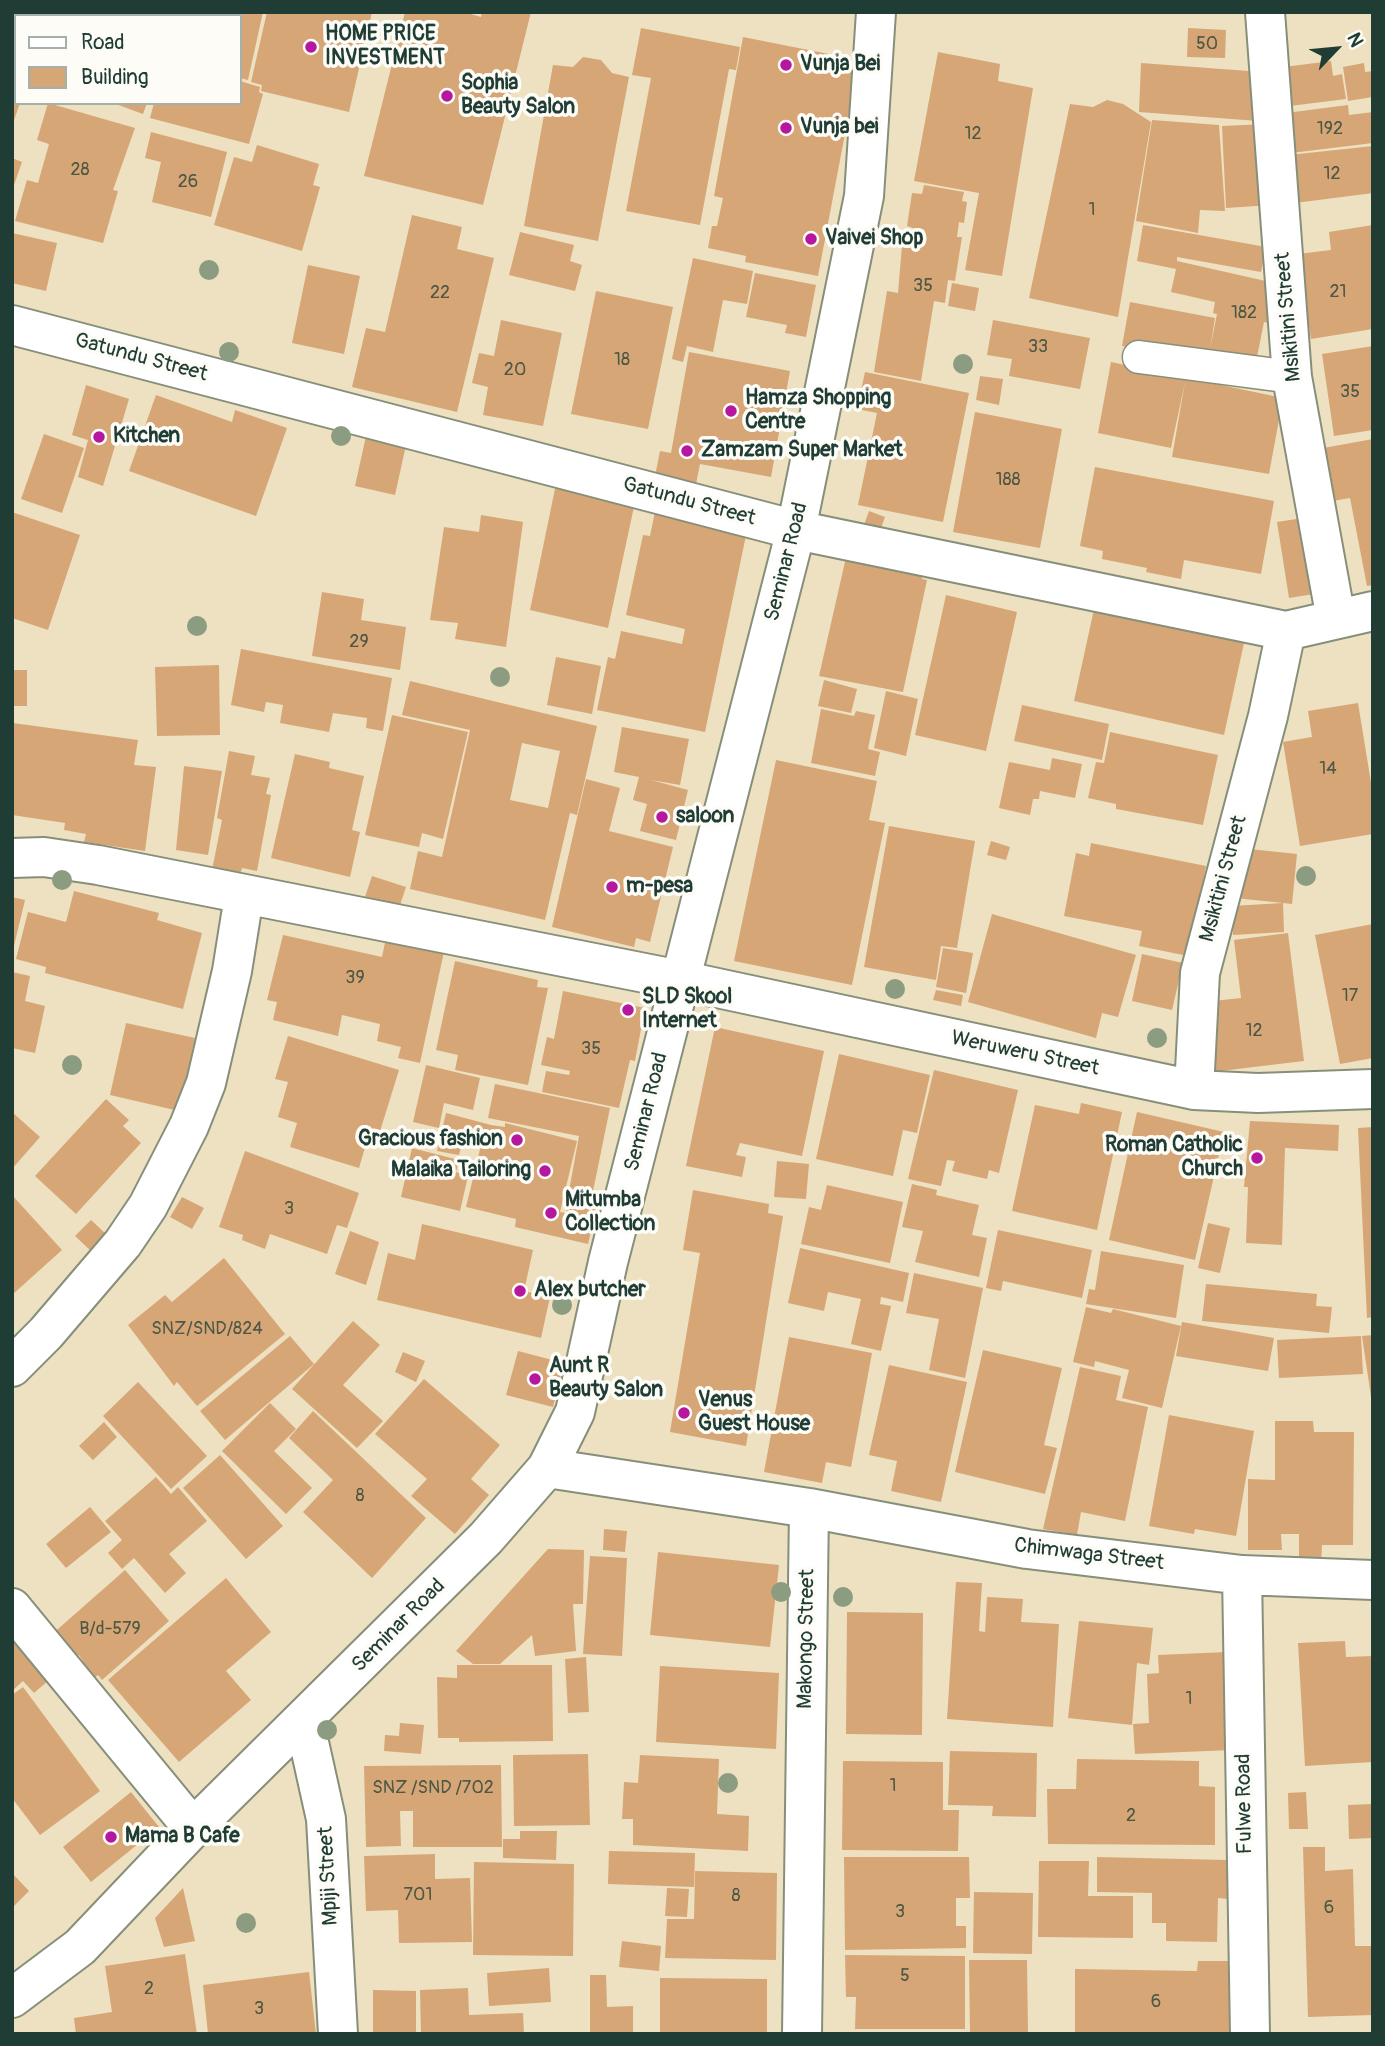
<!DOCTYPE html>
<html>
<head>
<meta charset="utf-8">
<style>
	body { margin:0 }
	#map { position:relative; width:1385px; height:2046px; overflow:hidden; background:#ede1c1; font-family:Pangolin,sans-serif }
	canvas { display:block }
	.frame { position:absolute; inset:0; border:14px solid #1f3d34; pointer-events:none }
	.legend { position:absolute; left:14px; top:14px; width:228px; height:91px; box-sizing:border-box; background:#fdfcf7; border:2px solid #a4b0a9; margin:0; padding:9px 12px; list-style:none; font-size:21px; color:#1f3d34 }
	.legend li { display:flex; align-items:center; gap:14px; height:35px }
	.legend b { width:35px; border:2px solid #a4b0a9 }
	.north { position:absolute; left:1301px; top:14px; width:70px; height:70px; -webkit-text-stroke:5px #fdfcf7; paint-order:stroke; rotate:64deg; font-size:19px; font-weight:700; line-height:28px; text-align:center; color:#1f3d34 }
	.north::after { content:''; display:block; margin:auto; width:24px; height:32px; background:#1f3d34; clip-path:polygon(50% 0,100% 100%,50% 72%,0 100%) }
</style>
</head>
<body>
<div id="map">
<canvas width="1385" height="2046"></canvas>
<div class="frame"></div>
<ul class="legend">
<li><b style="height:9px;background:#fff"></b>Road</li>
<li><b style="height:19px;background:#d6a677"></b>Building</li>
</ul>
<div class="north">N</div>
</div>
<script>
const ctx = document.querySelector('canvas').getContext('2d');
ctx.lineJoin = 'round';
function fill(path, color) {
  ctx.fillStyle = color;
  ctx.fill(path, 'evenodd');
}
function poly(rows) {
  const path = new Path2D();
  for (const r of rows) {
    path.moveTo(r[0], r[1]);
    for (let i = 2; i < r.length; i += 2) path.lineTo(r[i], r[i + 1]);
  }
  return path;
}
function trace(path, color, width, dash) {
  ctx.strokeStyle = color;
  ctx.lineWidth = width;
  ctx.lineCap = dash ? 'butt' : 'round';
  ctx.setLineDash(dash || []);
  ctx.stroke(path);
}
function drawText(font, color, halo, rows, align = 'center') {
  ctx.font = font + ' Pangolin,sans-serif';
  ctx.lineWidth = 7;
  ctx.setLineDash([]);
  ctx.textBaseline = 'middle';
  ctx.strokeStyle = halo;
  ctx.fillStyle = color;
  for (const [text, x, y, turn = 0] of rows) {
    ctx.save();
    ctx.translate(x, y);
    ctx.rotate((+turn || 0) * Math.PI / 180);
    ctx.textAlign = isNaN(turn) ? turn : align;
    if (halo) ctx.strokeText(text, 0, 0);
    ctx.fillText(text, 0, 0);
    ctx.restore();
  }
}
const building = poly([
	[12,12,48,12,47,16,16,16,16,66,12,65],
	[176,12,175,16,82,16,73,13],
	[181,12,263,12,248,80,240,78,240,16,180,16],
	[267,12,372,12,349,112,261,91,262,85,251,82],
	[405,12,464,12,481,17,482,12,531,12,483,205,364,176],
	[641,28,740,47,736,70,729,69,700,225,626,211,651,78,632,75],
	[1188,28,1226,30,1225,58,1187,57],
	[743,37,859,60,818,276,745,262,746,256,708,248,712,226,717,226,723,198,714,196],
	[938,52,1000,64,998,81,1033,88,1002,276,965,270,979,193,914,181],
	[583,57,601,60,612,73,629,77,598,241,524,226,553,65,573,67],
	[1331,61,1333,76,1342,74,1346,99,1282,107,1276,68],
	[1141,63,1262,72,1258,121,1139,112],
	[1364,63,1365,72,1373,71,1373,97,1348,101,1343,67],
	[12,68,16,70,16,103,20,103,13,123],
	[240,81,260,87,259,92,263,94,249,144,150,118,154,103,240,103],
	[1107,100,1123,104,1151,122,1118,317,1029,298,1070,104,1093,107],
	[48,103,135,128,113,190,118,191,103,243,15,221,27,180,38,183,49,144,37,140],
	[113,103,147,103,143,114],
	[1348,105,1349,115,1373,112,1373,143,1291,153,1286,113],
	[1152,120,1219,125,1225,211,1200,210,1198,233,1136,221],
	[1266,124,1271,205,1226,208,1222,126],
	[151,132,227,152,211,217,152,202,161,162,145,158],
	[257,145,319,164,313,185,320,187,302,251,214,225,234,157,252,162],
	[1373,146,1373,193,1295,203,1289,155],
	[12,158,22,162,13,188,12,188],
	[924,185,964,192,962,201,967,202,964,223,959,222,957,237,962,237,955,281,948,280,945,303,934,301,921,381,874,372,887,291,898,293,902,245,910,246,913,228,907,226,912,193,922,194],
	[412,215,462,227,457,249,494,258,457,412,352,387,366,328,385,332],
	[1143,225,1266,247,1261,272,1177,257,1177,261,1270,282,1274,324,1264,322,1255,367,1207,363,1122,346,1130,302,1215,318,1210,349,1217,314,1213,313,1215,302,1171,292,1176,269,1137,261],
	[1373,225,1373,329,1311,339,1298,254,1331,250,1329,232],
	[520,232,574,245,570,261,582,265,575,291,509,275],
	[12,233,57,243,46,291,12,283],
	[693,258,753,271,747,304,723,300,713,352,687,346,683,362,672,359],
	[308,265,360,276,344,354,292,343],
	[755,273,816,285,806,337,785,333,787,325,746,317],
	[952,283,979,288,975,311,948,306],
	[596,291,673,307,648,429,571,414],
	[501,320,562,333,543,426,483,415,488,387,472,383,479,353,494,356],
	[993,320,1090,338,1080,389,1009,376,1012,359,987,355],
	[1373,346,1373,430,1334,436,1322,354],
	[689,352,790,371,771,477,700,464,696,484,655,476,660,451,671,453],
	[1111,362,1283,398,1269,474,1172,457,1185,382,1171,448,1098,433],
	[865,372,969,393,943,522,858,505,877,413,857,409],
	[980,376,1003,379,999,405,976,400],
	[86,385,129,399,103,486,78,477,88,440,72,435],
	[156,395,232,422,235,410,287,428,256,516,129,471],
	[975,412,1062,429,1040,548,953,532],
	[44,434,84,448,62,513,21,499],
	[366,436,406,445,395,495,355,486],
	[1373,439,1373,585,1367,586,1350,498,1327,502,1318,449],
	[1095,467,1274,501,1261,574,1184,560,1181,579,1146,572,1147,568,1102,559,1103,551,1080,546],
	[556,484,635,502,608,628,530,610],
	[657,502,749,521,705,732,597,710,608,657,615,659,621,631,682,644,685,629,626,615,643,535,650,536],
	[869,511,885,517,880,531,864,525],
	[12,512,80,535,48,630,12,618],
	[481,515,523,522,506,647,455,639,458,623,430,620,444,527,479,532],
	[1303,518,1314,594,1289,598,1277,522],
	[847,553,924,567,922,579,927,580,903,692,819,676],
	[322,592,364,599,361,620,406,627,400,670,312,656],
	[946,595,1017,612,986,751,915,735],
	[1094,609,1244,643,1224,735,1074,701],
	[241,649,392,678,383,731,366,728,367,718,333,713,329,732,280,723,283,705,266,702,264,712,231,705],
	[556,657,601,666,592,714,547,705],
	[219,665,220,735,157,736,155,667],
	[12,670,27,670,27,706,12,706],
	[824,680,857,689,851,713,818,706],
	[410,681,597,726,577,815,570,813,545,920,410,889,418,851,442,857,470,730,402,715],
	[522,743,560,751,548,808,510,800],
	[886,691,918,699,906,756,874,748],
	[1358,703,1373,795,1373,834,1300,846,1283,742,1312,737,1308,711],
	[1022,705,1109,724,1102,760,1014,741],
	[821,709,854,716,856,711,875,715,868,749,880,752,875,776,811,763],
	[392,715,468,732,443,839,422,833,419,847,365,835],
	[13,723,138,740,134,765,156,767,145,851,84,842,86,834,64,830,65,823,12,815],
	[622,727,689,739,680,785,651,780,688,790,676,840,640,831,647,804,633,800,639,777,614,772],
	[1110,732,1218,755,1203,825,1116,809,1116,804,1088,798,1096,762,1104,763],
	[229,751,255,756,251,775,270,778,266,794,271,795,257,871,242,868,240,875,212,870,222,820,217,818],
	[295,754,330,762,329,768,364,776,352,830,360,832,350,877,271,858],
	[1052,758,1082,764,1075,798,1040,791,1039,799,1033,799,1030,815,999,808,1009,762,1050,770],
	[776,760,877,781,869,820,885,823,852,985,734,961],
	[184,766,222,771,208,855,176,850],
	[586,779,620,788,609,831,673,847,650,942,636,938,634,947,552,927],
	[889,826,975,841,957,948,941,946,936,980,864,967],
	[991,841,1010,847,1006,860,987,855],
	[1091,843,1206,866,1188,956,1139,946,1142,931,1064,916,1076,853,1089,856],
	[1240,848,1297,854,1292,904,1283,903,1284,932,1233,935,1232,906,1283,903,1235,898],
	[372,876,406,887,397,914,363,903],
	[74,891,159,913,157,920,202,933,183,1009,45,973,46,967,16,959,28,912,66,922],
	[12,897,25,900,13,950,12,950],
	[992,914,1136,955,1118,1017,1102,1013,1096,1038,968,1002],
	[1373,924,1373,1058,1340,1064,1315,935],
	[387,933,445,947,420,1063,398,1058,401,1047,377,1041,380,1024,342,1015,338,1036,273,1020,277,1002,267,1000,283,935,382,957],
	[1288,933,1304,1061,1212,1072,1204,1002,1241,998,1234,940],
	[943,948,973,953,966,993,936,987],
	[1142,954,1183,963,1172,1010,1132,1001],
	[455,961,538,980,537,987,548,988,528,1085,455,1070,458,1055,436,1050],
	[12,972,30,976,25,1001,45,1006,35,1053,12,1048],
	[936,990,963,995,961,1006,933,1000],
	[563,991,645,1008,635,1061,630,1060,619,1108,542,1092,546,1071,569,1075,570,1071,541,1065,547,1037,554,1039],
	[126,1023,195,1038,179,1111,110,1095],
	[715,1027,824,1051,802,1156,740,1143,736,1155,746,1157,742,1177,686,1166],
	[288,1036,399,1070,377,1141,368,1137,359,1168,290,1147,297,1123,278,1117,288,1082,275,1079],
	[839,1054,930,1075,917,1133,903,1130,893,1176,816,1159],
	[426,1065,480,1078,473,1110,444,1103,439,1128,413,1122],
	[934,1070,1018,1090,999,1173,989,1170,987,1179,952,1171,955,1161,947,1160,941,1186,908,1179],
	[495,1084,610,1108,592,1196,569,1191,579,1136,488,1118],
	[106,1099,129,1120,123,1126,141,1143,76,1214,35,1176],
	[1081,1103,1122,1112,1097,1230,1012,1211,1035,1105,1079,1114],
	[12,1112,40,1137,12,1169],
	[1137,1112,1224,1132,1195,1260,1109,1240],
	[446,1113,491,1125,505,1127,505,1123,577,1141,560,1212,566,1213,571,1195,598,1201,588,1244,515,1227,516,1219,466,1207,481,1145,463,1140,459,1155,437,1151],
	[1250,1121,1339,1125,1338,1151,1285,1148,1282,1245,1246,1243,1248,1187,1244,1187],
	[1373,1127,1373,1317,1367,1318,1358,1128],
	[412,1148,459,1160,456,1172,468,1176,460,1211,401,1197],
	[245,1151,359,1193,347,1228,337,1225,327,1254,270,1234,265,1249,242,1240,243,1235,219,1227],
	[777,1161,809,1164,806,1199,774,1197],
	[912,1184,937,1190,936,1195,979,1205,972,1235,987,1238,979,1277,915,1262,923,1231,902,1227],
	[827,1185,903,1202,890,1263,801,1244,809,1207,821,1210],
	[693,1190,769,1204,768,1213,783,1216,746,1446,670,1432,700,1253,683,1250],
	[12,1195,62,1250,12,1295],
	[182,1197,204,1208,192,1229,170,1217],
	[91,1220,107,1235,92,1252,75,1236],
	[1208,1223,1230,1228,1220,1273,1198,1268],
	[422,1224,533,1250,524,1291,550,1297,541,1338,377,1300,388,1253,415,1260],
	[998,1230,1092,1250,1082,1298,1003,1281,1001,1291,986,1288],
	[350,1231,379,1242,366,1285,335,1274],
	[800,1248,909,1273,903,1302,881,1297,880,1304,891,1306,881,1351,851,1344,861,1299,828,1292,824,1311,788,1303],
	[1101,1251,1184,1265,1176,1318,1086,1304,1089,1289,1095,1290],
	[224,1258,285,1334,197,1406,177,1382,174,1386,128,1325,165,1295,172,1302],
	[914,1273,983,1288,965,1378,929,1370,939,1319,906,1313],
	[1206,1284,1317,1294,1316,1306,1332,1307,1329,1333,1202,1321],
	[1086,1307,1111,1313,1113,1309,1181,1326,1162,1408,1122,1398,1129,1370,1095,1361,1094,1367,1073,1362],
	[353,1321,380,1345,343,1385,383,1421,357,1448,292,1389],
	[1182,1322,1274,1338,1268,1371,1176,1356],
	[1373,1335,1373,1397,1371,1397,1362,1336],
	[290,1336,314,1364,225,1440,200,1411],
	[1361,1336,1363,1374,1279,1378,1277,1340],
	[789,1337,872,1353,851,1467,826,1462,822,1483,764,1472],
	[983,1350,1062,1368,1044,1445,1057,1448,1045,1494,955,1472],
	[518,1351,564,1363,553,1407,506,1395],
	[403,1352,425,1361,416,1382,395,1372],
	[889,1365,967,1382,941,1502,891,1491,897,1461,869,1455],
	[1080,1367,1121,1376,1116,1400,1148,1407,1125,1521,1081,1512,1077,1535,1043,1529],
	[424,1379,500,1445,471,1479,489,1495,455,1534,411,1496,427,1479,375,1434],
	[138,1382,207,1456,171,1489,103,1416],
	[270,1403,296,1429,274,1451,312,1488,286,1514,222,1451],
	[313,1411,426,1518,372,1578,303,1512,333,1480,289,1438],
	[1169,1415,1254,1431,1236,1536,1195,1529,1194,1534,1149,1526],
	[1275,1421,1313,1421,1314,1432,1354,1432,1353,1545,1322,1545,1321,1563,1299,1564,1299,1534,1281,1534,1282,1550,1248,1550,1248,1479,1275,1480],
	[104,1422,117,1437,93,1460,79,1446],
	[220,1455,283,1526,246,1559,183,1488],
	[156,1477,171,1494,178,1487,207,1521,169,1554,186,1573,165,1593,134,1558,122,1569,108,1553,122,1540,105,1521],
	[90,1507,111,1532,66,1568,46,1544],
	[604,1529,627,1531,625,1552,603,1550],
	[548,1549,584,1550,583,1604,573,1604,576,1651,535,1656,532,1635,500,1664,473,1664,456,1651],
	[658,1552,779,1565,770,1647,650,1635],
	[590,1556,627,1558,622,1656,583,1654],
	[125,1570,169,1621,102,1680,98,1675,94,1678,79,1655,72,1662,50,1636],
	[226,1578,271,1632,226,1671,251,1700,179,1762,108,1680],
	[956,1582,982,1583,979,1631,985,1632,987,1597,1023,1599,1021,1622,1059,1624,1053,1727,947,1719],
	[847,1612,923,1613,922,1735,846,1734],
	[1079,1621,1153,1628,1149,1665,1137,1663,1132,1725,1068,1718],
	[14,1641,49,1680,34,1693,23,1681,12,1691],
	[1345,1641,1346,1657,1373,1656,1373,1762,1305,1766,1298,1643],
	[1227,1652,1232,1750,1135,1754,1133,1724,1149,1723,1147,1674,1159,1673,1158,1655],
	[586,1657,589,1712,568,1713,565,1659],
	[457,1665,552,1665,553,1741,459,1742,459,1738,438,1738,437,1677,457,1678],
	[660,1666,779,1673,776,1749,656,1742],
	[23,1687,100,1791,40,1835,12,1798,12,1695],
	[400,1723,424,1725,421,1754,384,1751,385,1735,399,1736],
	[950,1751,1037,1753,1036,1817,992,1816,993,1806,948,1805],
	[588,1754,590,1825,514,1826,513,1755],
	[640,1755,719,1759,717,1814,749,1816,748,1851,633,1845,633,1819,622,1819,624,1782,638,1783],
	[1077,1759,1199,1761,1199,1786,1215,1787,1215,1845,1048,1844,1047,1789,1076,1789],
	[843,1761,943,1762,943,1810,959,1810,958,1851,842,1850],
	[501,1765,502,1847,413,1847,413,1811,400,1811,401,1846,366,1847,364,1766],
	[131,1792,159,1827,91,1882,63,1847],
	[1306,1792,1308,1829,1289,1829,1288,1793],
	[1373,1804,1373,1838,1349,1839,1348,1805],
	[520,1831,557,1831,556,1860,503,1858,503,1839,520,1839],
	[1303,1847,1325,1847,1325,1871,1353,1869,1355,1946,1373,1946,1373,2015,1308,2017],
	[609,1851,695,1853,694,1887,608,1884],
	[435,1854,435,1879,470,1878,472,1942,399,1943,398,1910,366,1911,364,1856],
	[844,1857,969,1857,970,1898,956,1898,956,1926,966,1926,966,1948,845,1950],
	[1097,1857,1227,1860,1227,1899,1218,1898,1217,1942,1166,1941,1166,1923,1152,1923,1152,1893,1097,1892],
	[1039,1861,1089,1861,1088,1896,1133,1896,1133,1938,1038,1937],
	[474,1862,574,1864,573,1956,473,1955],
	[695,1871,777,1873,776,1960,665,1958,667,1919,694,1919],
	[12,1873,29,1891,12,1908],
	[183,1888,195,1941,164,1947,155,1918],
	[667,1888,689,1889,687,1917,665,1916],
	[974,1892,1033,1893,1032,1954,973,1953],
	[622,1941,661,1946,659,1971,619,1967],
	[185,1954,197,2034,76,2034,74,2018,112,2012,105,1966],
	[845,1955,965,1956,965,2029,855,2029,856,1997,846,1997],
	[969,1960,1027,1960,1028,2034,970,2034],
	[1198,1961,1239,1961,1238,2034,1075,2034,1075,1969,1197,1971],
	[549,1968,551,2002,489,2006,487,1973],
	[309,1972,316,2034,208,2034,203,1985],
	[590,1975,606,1975,607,2007,633,2006,633,2034,590,2034],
	[660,1978,767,1979,767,2034,660,2034],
	[468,1988,469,2015,523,2013,524,2034,421,2034,420,1990],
	[373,1990,416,1991,416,2034,373,2034]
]);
const service = poly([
	[1139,357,1292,377]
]);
const minor = poly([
	[1265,12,1292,377,1336,619],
	[12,325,796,530,1286,631,1373,611],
	[12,858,44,857,98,865,680,980,1194,1090,1258,1093,1373,1089],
	[1194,1090,1200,973,1268,716,1286,631],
	[12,1367,46,1333,123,1243,148,1206,189,1126,206,1083,232,971,244,896],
	[547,1468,809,1508,1027,1549,1242,1575,1373,1580],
	[1242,1575,1250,2034],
	[12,1608,193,1828],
	[304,1720,326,1819,338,2034],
	[12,1998,80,1947,193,1828,486,1538,547,1468,575,1412,608,1262,796,530,864,196,876,12],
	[802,2034,809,1508]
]);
const trees = [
	[209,270],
	[229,352],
	[963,364],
	[341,436],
	[197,626],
	[500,677],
	[1306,876],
	[62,880],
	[895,989],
	[1157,1038],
	[72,1065],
	[562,1305],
	[781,1592],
	[843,1597],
	[327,1730],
	[728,1783],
	[246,1923]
];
const markers = [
	[311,47,7,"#b5179e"],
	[786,65,7,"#b5179e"],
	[447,96,7,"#b5179e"],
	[786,128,7,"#b5179e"],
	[811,239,7,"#b5179e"],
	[731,411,7,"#b5179e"],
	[99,437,7,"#b5179e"],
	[687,451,7,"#b5179e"],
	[662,817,7,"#b5179e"],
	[612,887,7,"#b5179e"],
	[628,1010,7,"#b5179e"],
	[517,1140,7,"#b5179e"],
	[1257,1158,7,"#b5179e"],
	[545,1171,7,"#b5179e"],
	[551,1213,7,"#b5179e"],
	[520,1291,7,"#b5179e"],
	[535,1379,7,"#b5179e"],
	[684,1413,7,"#b5179e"],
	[111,1837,7,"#b5179e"]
];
const numberNames = [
	["50",1207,44],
	["192",1330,129],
	["12",973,134],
	["28",80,170],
	["12",1332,174],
	["26",188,182],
	["1",1092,210],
	["35",923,286],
	["21",1338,292],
	["22",440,293],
	["182",1244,313],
	["33",1038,347],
	["18",622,360],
	["20",515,370],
	["35",1350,392],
	["188",1008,480],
	["29",359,642],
	["14",1328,769],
	["39",355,978],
	["17",1350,996],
	["12",1254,1031],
	["35",591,1049],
	["3",289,1209],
	["SNZ/SND/824",207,1329],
	["8",360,1496],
	["B/d-579",110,1629],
	["1",1189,1699],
	["1",893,1786],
	["SNZ /SND /702",433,1788],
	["2",1131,1816],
	["701",418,1895],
	["8",736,1896],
	["6",1329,1908],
	["3",900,1912],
	["5",905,1976],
	["2",149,1989],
	["6",1156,2002],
	["3",259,2009]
];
const poiNames = [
	["HOME PRICE",325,35],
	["INVESTMENT",325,59],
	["Vunja Bei",800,65],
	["Sophia",461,84],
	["Beauty Salon",461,108],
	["Vunja bei",800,128],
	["Vaivei Shop",825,239],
	["Hamza Shopping",745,399],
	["Centre",745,423],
	["Kitchen",113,437],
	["Zamzam Super Market",701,451],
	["saloon",676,817],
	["m-pesa",626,887],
	["SLD Skool",642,998],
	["Internet",642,1022],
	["Gracious fashion",503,1140,"right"],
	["Roman Catholic",1243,1146,"right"],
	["Church",1243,1170,"right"],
	["Malaika Tailoring",531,1171,"right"],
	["Mitumba",565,1201],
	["Collection",565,1225],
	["Alex butcher",534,1291],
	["Aunt R",549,1367],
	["Beauty Salon",549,1391],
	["Venus",698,1401],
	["Guest House",698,1425],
	["Mama B Cafe",125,1837]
];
const streetNames = [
	["Msikitini Street",1289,317,-95],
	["Gatundu Street",141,358,15],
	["Gatundu Street",689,502,15],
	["Seminar Road",787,562,-76],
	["Msikitini Street",1224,879,-75],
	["Weruweru Street",1025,1054,12],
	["Seminar Road",647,1112,-76],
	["Chimwaga Street",1089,1555,7],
	["Seminar Road",399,1626,-45],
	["Makongo Street",807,1639,-89],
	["Fulwe Road",1245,1804,-91],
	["Mpiji Street",329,1876,-93]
];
fill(building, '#d6a677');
trace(service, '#868f7a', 35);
trace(minor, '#868f7a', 42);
trace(service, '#fff', 32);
trace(minor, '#fff', 38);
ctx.fillStyle = '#8b9c81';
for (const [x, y] of trees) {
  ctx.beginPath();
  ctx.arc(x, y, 10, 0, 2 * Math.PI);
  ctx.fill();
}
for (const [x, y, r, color] of markers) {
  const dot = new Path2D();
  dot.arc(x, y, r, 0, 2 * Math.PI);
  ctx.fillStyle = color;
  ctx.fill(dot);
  trace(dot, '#fdfcf7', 2.5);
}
drawText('18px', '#4d5745', null, numberNames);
drawText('bold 21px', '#1f3d34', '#fdfcf7', poiNames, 'left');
drawText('21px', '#1f3d34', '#fdfcf7', streetNames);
</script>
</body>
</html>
